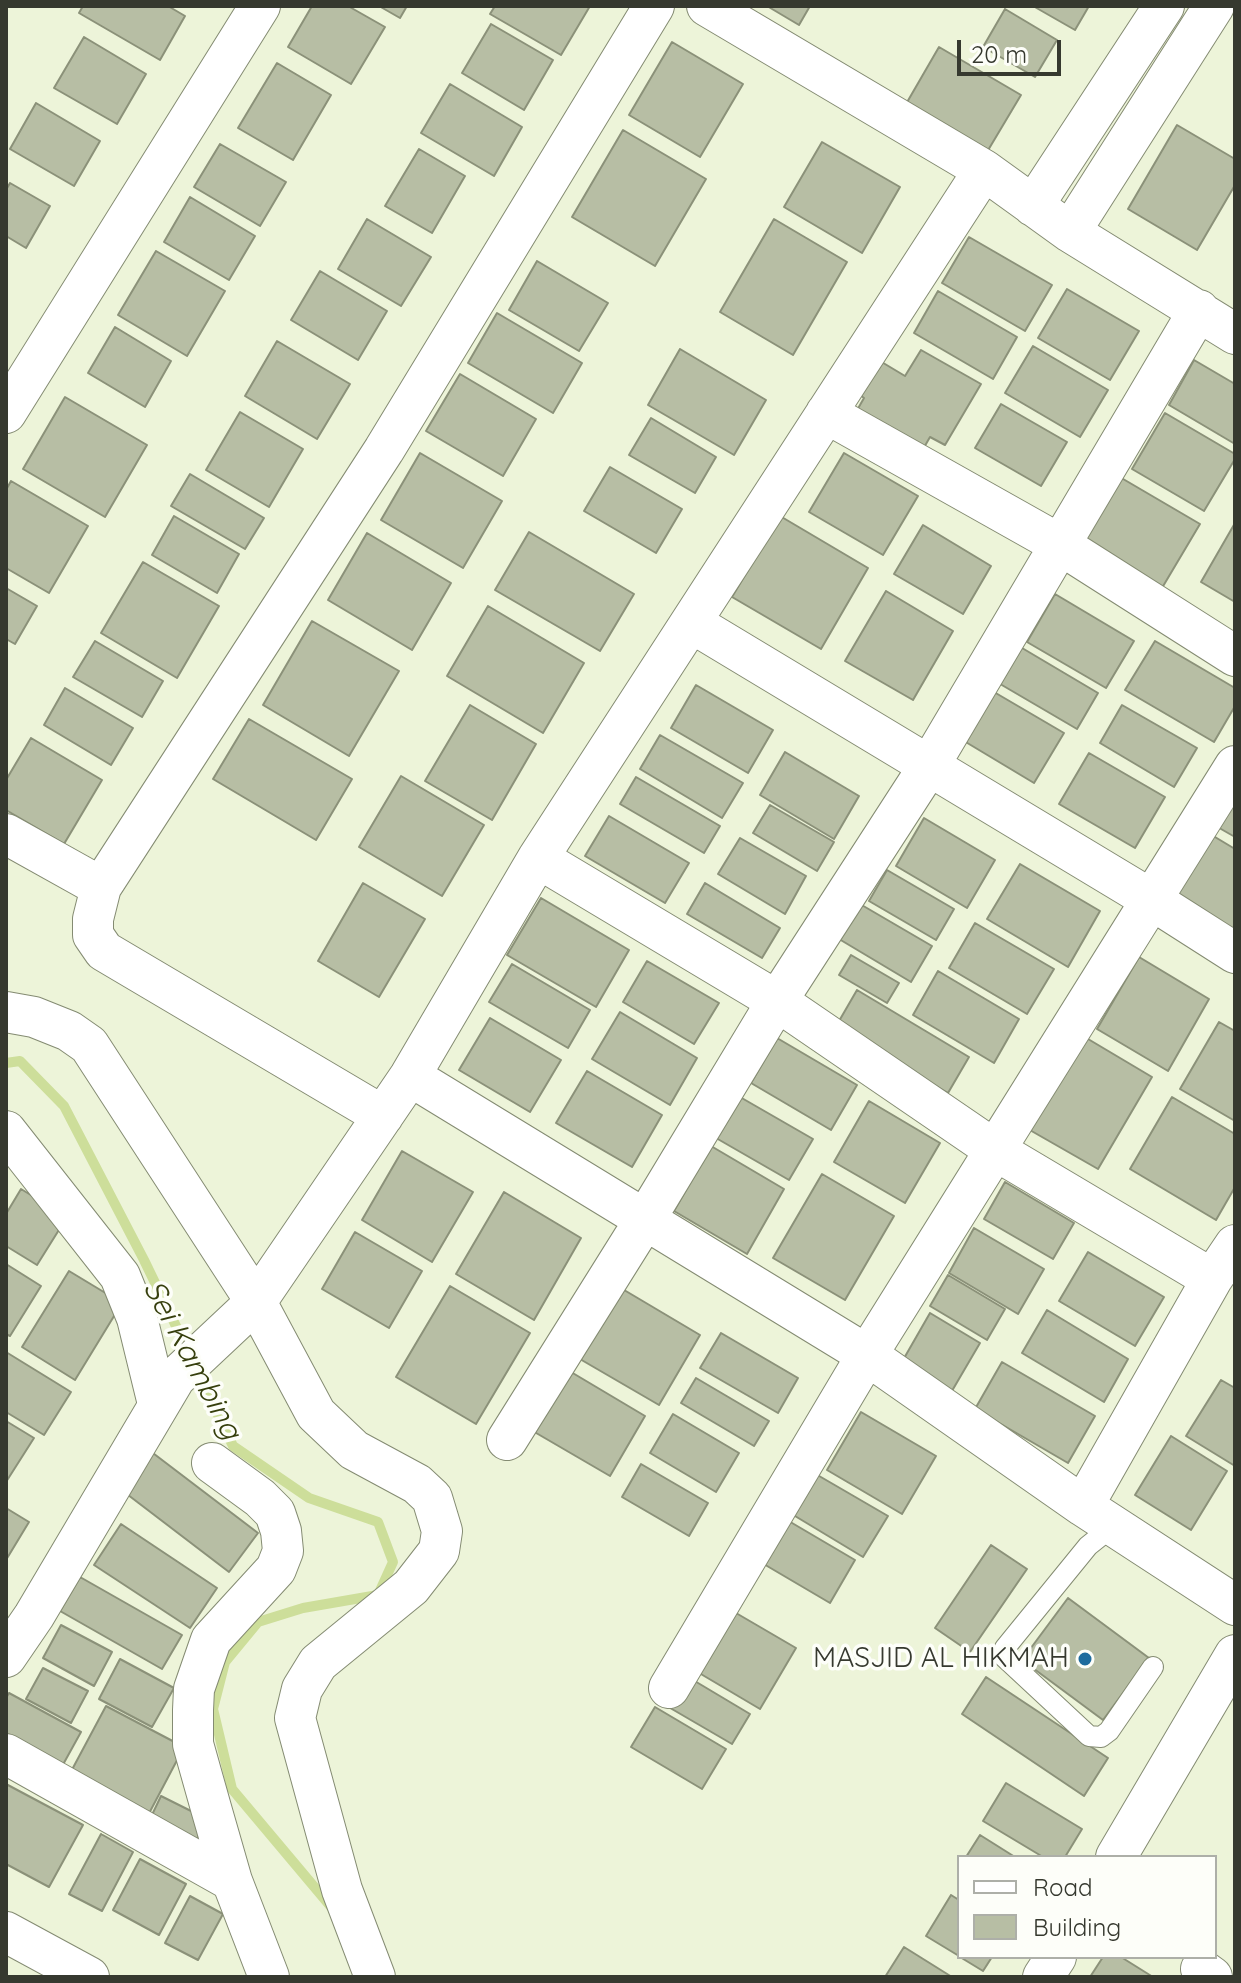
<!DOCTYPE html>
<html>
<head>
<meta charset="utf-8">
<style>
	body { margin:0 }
	#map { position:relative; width:1241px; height:1983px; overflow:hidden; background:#edf4d9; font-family:Quicksand,sans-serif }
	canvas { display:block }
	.frame { position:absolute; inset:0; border:8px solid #36392f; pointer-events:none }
	.legend { position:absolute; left:957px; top:1855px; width:260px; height:104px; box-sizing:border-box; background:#fdfef9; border:2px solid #adafa8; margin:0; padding:10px 14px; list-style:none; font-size:24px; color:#36392f }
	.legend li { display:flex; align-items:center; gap:16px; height:40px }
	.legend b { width:40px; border:2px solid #adafa8 }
	.scale { position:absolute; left:957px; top:40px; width:104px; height:36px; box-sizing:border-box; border:4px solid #36392f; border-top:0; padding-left:10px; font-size:24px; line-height:28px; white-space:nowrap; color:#36392f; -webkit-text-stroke:6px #fdfef9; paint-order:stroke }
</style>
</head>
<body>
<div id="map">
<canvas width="1241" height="1983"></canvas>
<div class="frame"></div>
<ul class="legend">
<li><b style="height:10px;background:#fff"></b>Road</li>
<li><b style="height:22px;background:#b7bea4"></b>Building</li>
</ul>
<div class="scale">20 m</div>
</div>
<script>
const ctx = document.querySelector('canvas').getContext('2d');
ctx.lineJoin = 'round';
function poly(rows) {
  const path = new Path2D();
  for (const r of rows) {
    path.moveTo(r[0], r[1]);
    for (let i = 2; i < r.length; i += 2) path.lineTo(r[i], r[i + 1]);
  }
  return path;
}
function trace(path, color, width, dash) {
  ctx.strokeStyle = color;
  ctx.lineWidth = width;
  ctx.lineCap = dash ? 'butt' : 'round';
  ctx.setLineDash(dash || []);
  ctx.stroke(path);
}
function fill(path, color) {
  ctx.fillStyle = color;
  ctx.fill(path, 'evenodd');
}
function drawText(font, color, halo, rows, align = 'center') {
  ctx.font = font + ' Quicksand,sans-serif';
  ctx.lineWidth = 7;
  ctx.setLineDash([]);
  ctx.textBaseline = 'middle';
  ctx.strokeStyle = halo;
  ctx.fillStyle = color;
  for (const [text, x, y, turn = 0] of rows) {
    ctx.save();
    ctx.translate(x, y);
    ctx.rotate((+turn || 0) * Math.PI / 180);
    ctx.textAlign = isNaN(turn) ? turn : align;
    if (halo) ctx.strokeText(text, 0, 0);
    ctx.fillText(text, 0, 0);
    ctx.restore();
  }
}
const stream = poly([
	[6,1063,20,1061,64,1106,144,1260,189,1353],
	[197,1371,233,1446,309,1498,378,1522,393,1562,378,1595,303,1608,258,1622,225,1662,213,1709,232,1789,332,1908]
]);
const building = poly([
	[83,6,168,6,185,16,160,60,79,13,83,6],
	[312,6,348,6,385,27,351,84,288,47,312,6],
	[379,6,407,6,400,18,379,6],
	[495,6,590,6,561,55,490,14,495,6],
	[767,6,810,6,799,25,767,6],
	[1033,6,1089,6,1075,30,1033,6],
	[1005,9,1057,40,1035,77,983,47,1005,9],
	[491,24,553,60,524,110,462,73,491,24],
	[84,37,146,74,117,124,54,88,84,37],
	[672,42,743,84,700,157,629,115,672,42],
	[939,47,1021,95,987,152,906,104,939,47],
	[277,63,331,95,293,160,238,128,277,63],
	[450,84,522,127,494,176,421,133,450,84],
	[36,103,100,141,74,186,10,149,36,103],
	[1177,125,1235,159,1235,185,1197,250,1128,209,1177,125],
	[623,130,706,179,655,266,572,217,623,130],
	[822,142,900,187,862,253,784,207,822,142],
	[220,144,286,182,260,226,194,187,220,144],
	[419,149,465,176,432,233,385,206,419,149],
	[10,183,50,206,26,248,6,236,6,190,10,183],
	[190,197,255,236,229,280,164,242,190,197],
	[367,219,431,257,401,306,338,269,367,219],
	[774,219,847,262,793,355,720,312,774,219],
	[969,237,1052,285,1025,331,942,283,969,237],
	[156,251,225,291,187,356,118,315,156,251],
	[537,261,608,303,579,351,509,310,537,261],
	[320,271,387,311,358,360,291,320,320,271],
	[1067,289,1139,331,1110,380,1038,338,1067,289],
	[938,291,1017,337,993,379,914,333,938,291],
	[497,313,582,363,553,413,468,363,497,313],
	[115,327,171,361,145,407,88,373,115,327],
	[277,341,350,384,317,439,245,396,277,341],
	[1033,346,1108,390,1080,437,1005,393,1033,346],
	[680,349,766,400,734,455,648,405,680,349],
	[921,350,981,384,945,445,930,437,918,458,852,419,864,398,856,392,875,358,905,376,921,350],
	[1194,360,1235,384,1235,444,1169,405,1194,360],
	[460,374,536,419,503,476,426,431,460,374],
	[65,397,147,445,105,517,23,469,65,397],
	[1001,404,1067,442,1041,486,975,448,1001,404],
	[240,412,303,449,269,507,206,470,240,412],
	[1165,413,1235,454,1235,459,1204,511,1132,469,1165,413],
	[651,418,716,457,695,493,629,455,651,418],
	[420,453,502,501,463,568,381,520,420,453],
	[844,453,918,496,883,555,809,512,844,453],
	[610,467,682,509,656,553,584,511,610,467],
	[190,474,264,518,245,549,171,506,190,474],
	[1118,476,1200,524,1159,593,1078,545,1118,476],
	[11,481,88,526,49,593,6,568,6,490,11,481],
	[174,516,239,554,217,593,152,555,174,516],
	[780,516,868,568,821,649,732,597,780,516],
	[1235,523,1235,602,1201,582,1235,523],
	[923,525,991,566,963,614,894,574,923,525],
	[529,532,634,594,600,651,495,590,529,532],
	[367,533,451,583,412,650,328,600,367,533],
	[143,562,219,606,177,678,101,633,143,562],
	[6,588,37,606,15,644,6,639,6,588],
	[886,591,953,631,913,700,845,661,886,591],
	[1055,594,1134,641,1106,688,1027,642,1055,594],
	[488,606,584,663,543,733,447,676,488,606],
	[312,621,399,671,349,756,263,705,312,621],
	[95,641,163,681,142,717,73,677,95,641],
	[1155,641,1235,688,1235,706,1214,742,1125,690,1155,641],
	[1017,645,1098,693,1077,729,995,681,1017,645],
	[696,685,773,730,748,773,671,728,696,685],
	[65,688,133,728,111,765,44,725,65,688],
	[994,692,1064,733,1034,783,964,741,994,692],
	[470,705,536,744,492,820,425,781,470,705],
	[1122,705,1197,748,1174,787,1100,743,1122,705],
	[249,719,352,779,316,840,213,779,249,719],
	[660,735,743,783,722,818,640,769,660,735],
	[31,738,102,780,64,844,6,810,6,780,31,738],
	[785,752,859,796,834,839,760,795,785,752],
	[1089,753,1165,797,1135,848,1059,804,1089,753],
	[401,776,484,825,442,896,359,847,401,776],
	[636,777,720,826,704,853,620,804,636,777],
	[1235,794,1235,837,1214,825,1235,794],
	[770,805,834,842,817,871,753,833,770,805],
	[609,816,689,863,665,903,585,856,609,816],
	[924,818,995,860,967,908,896,866,924,818],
	[1210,834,1235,849,1235,932,1174,896,1210,834],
	[740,838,806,876,785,914,718,874,740,838],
	[1020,864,1100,911,1068,967,987,919,1020,864],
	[887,870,954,909,936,940,869,901,887,870],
	[363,883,425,919,379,997,318,961,363,883],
	[705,883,780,928,762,958,687,914,705,883],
	[541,898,629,950,596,1007,507,955,541,898],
	[860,904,932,946,911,982,839,939,860,904],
	[975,923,1054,969,1027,1014,949,968,975,923],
	[851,955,899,983,887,1003,839,975,851,955],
	[1139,957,1209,999,1168,1071,1097,1029,1139,957],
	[647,961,719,1003,694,1044,623,1002,647,961],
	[512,964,590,1010,568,1048,489,1002,512,964],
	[938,971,1019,1019,994,1063,913,1015,938,971],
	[857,990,969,1057,948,1093,835,1028,857,990],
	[620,1012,697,1058,670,1105,592,1059,620,1012],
	[490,1018,561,1060,530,1112,459,1070,490,1018],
	[1219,1022,1235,1031,1235,1121,1180,1089,1219,1022],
	[1083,1036,1152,1077,1098,1169,1028,1129,1083,1036],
	[777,1038,857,1085,831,1130,751,1083,777,1038],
	[587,1071,662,1115,632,1167,556,1123,587,1071],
	[740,1097,813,1139,789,1180,716,1138,740,1097],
	[1172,1097,1235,1134,1235,1187,1216,1220,1130,1169,1172,1097],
	[869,1101,940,1143,905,1203,834,1162,869,1101],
	[711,1146,784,1189,747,1254,674,1211,711,1146],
	[402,1151,473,1192,432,1262,362,1220,402,1151],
	[822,1174,894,1216,845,1300,773,1258,822,1174],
	[1005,1182,1074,1223,1053,1259,984,1219,1005,1182],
	[21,1189,67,1217,37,1265,6,1246,6,1214,21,1189],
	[504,1192,581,1238,534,1320,456,1274,504,1192],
	[974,1228,1044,1269,1018,1314,949,1273,974,1228],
	[355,1232,422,1271,389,1328,322,1289,355,1232],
	[1088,1252,1164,1297,1135,1346,1059,1301,1088,1252],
	[6,1264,41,1286,10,1336,6,1334,6,1264],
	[69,1271,122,1303,75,1380,22,1347,69,1271],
	[948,1275,1005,1309,987,1340,930,1306,948,1275],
	[614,1284,700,1335,659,1405,573,1355,614,1284],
	[450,1286,530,1333,476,1424,396,1377,450,1286],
	[1047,1310,1128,1359,1104,1402,1022,1353,1047,1310],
	[930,1313,980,1343,949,1396,899,1367,930,1313],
	[721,1333,798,1378,778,1413,700,1368,721,1333],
	[6,1352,71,1392,44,1435,6,1412,6,1352],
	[1002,1362,1095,1416,1068,1463,975,1409,1002,1362],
	[566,1369,645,1416,610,1476,531,1430,566,1369],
	[696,1378,769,1421,754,1446,681,1403,696,1378],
	[1221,1380,1235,1388,1235,1466,1186,1436,1221,1380],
	[861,1412,936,1456,902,1514,827,1470,861,1412],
	[673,1414,739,1453,716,1492,650,1453,673,1414],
	[6,1421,34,1438,6,1482,6,1421],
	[1171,1436,1227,1471,1191,1530,1135,1495,1171,1436],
	[145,1447,258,1533,229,1572,115,1485,145,1447],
	[641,1464,708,1503,689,1536,622,1497,641,1464],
	[814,1473,888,1516,863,1557,790,1513,814,1473],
	[6,1508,29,1522,6,1560,6,1508],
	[787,1520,855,1560,830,1603,762,1563,787,1520],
	[121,1524,217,1588,190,1628,94,1565,121,1524],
	[991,1545,1027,1569,970,1652,935,1628,991,1545],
	[80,1577,182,1635,162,1669,60,1611,80,1577],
	[1068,1598,1149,1658,1103,1720,1022,1660,1068,1598],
	[724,1606,796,1648,760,1709,689,1667,724,1606],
	[61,1625,112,1652,94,1686,43,1658,61,1625],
	[120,1659,174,1688,152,1727,99,1699,120,1659],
	[43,1668,88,1691,71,1723,26,1699,43,1668],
	[683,1674,750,1714,732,1744,665,1705,683,1674],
	[986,1677,1108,1758,1084,1796,962,1714,986,1677],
	[9,1693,81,1732,60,1770,6,1741,6,1698,9,1693],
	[106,1706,184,1747,145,1821,67,1779,106,1706],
	[655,1707,726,1749,702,1789,631,1747,655,1707],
	[1006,1783,1082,1829,1065,1857,1043,1857,983,1821,1006,1783],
	[6,1784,83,1825,49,1887,6,1864,6,1784],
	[161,1796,207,1819,196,1842,150,1819,161,1796],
	[101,1834,133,1852,102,1911,69,1894,101,1834],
	[980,1835,1015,1857,966,1857,980,1835],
	[140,1859,186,1884,159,1935,113,1910,140,1859],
	[951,1895,959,1900,959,1956,926,1936,951,1895],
	[190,1896,223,1914,198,1960,165,1943,190,1896],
	[904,1947,952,1977,885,1977,904,1947],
	[960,1957,992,1957,983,1971,960,1957],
	[1103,1957,1121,1957,1153,1977,1090,1977,1103,1957]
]);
const service = poly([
	[1113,1526,1088,1546,1005,1648,1003,1656,1089,1736,1101,1737,1109,1731,1153,1667]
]);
const minor = poly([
	[707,6,984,170],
	[1033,206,1164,6],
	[1070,232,1214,6],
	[6,413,260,6],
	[826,413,1059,544,1235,656],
	[692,623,1152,900,1235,953],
	[6,834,101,887],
	[538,858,777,1001,995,1150,1212,1279],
	[6,1012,34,1017,69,1031,89,1045,256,1302,316,1414,354,1450,417,1484,432,1498,442,1531,439,1551,411,1587,318,1663,302,1689,295,1718,342,1890,375,1977],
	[410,1076,867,1355,1083,1506,1235,1605],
	[383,1116,104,951,93,935,93,919,101,887,384,450,654,6],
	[6,1131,120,1276,137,1318,158,1404],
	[507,1440,646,1218,777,1001,929,766,1199,310],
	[212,1463,260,1498,275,1513,281,1531,283,1551,276,1569,211,1640,194,1689,193,1710,193,1744,211,1808,232,1881,269,1977],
	[1083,1506,1212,1279,1235,1245],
	[6,1657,34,1616,175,1378,256,1302,410,1076,538,858,984,170,1070,232,1235,334],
	[669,1688,867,1355,1235,766],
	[6,1754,232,1881],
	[1116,1857,1235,1655],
	[6,1932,89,1977],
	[1201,1969,1212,1977],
	[1043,1977,1056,1957]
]);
const markers = [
	[1085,1659,8,"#1e6c9e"]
];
const poiNames = [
	["MASJID AL HIKMAH",1069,1659]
];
const waterNames = [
	["Sei Kambing",192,1360,62]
];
trace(stream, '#cdde9a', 10);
fill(building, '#b7bea4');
trace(building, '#8b9179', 2);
trace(service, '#848b72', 22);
trace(minor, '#848b72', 42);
trace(service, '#fff', 20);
trace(minor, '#fff', 40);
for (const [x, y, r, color] of markers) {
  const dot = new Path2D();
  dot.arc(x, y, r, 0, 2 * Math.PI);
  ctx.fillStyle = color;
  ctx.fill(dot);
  trace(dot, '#fdfef9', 3);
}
drawText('28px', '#36392f', '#fdfef9', poiNames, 'right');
drawText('italic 30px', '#363f0d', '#fdfef9', waterNames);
</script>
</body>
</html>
